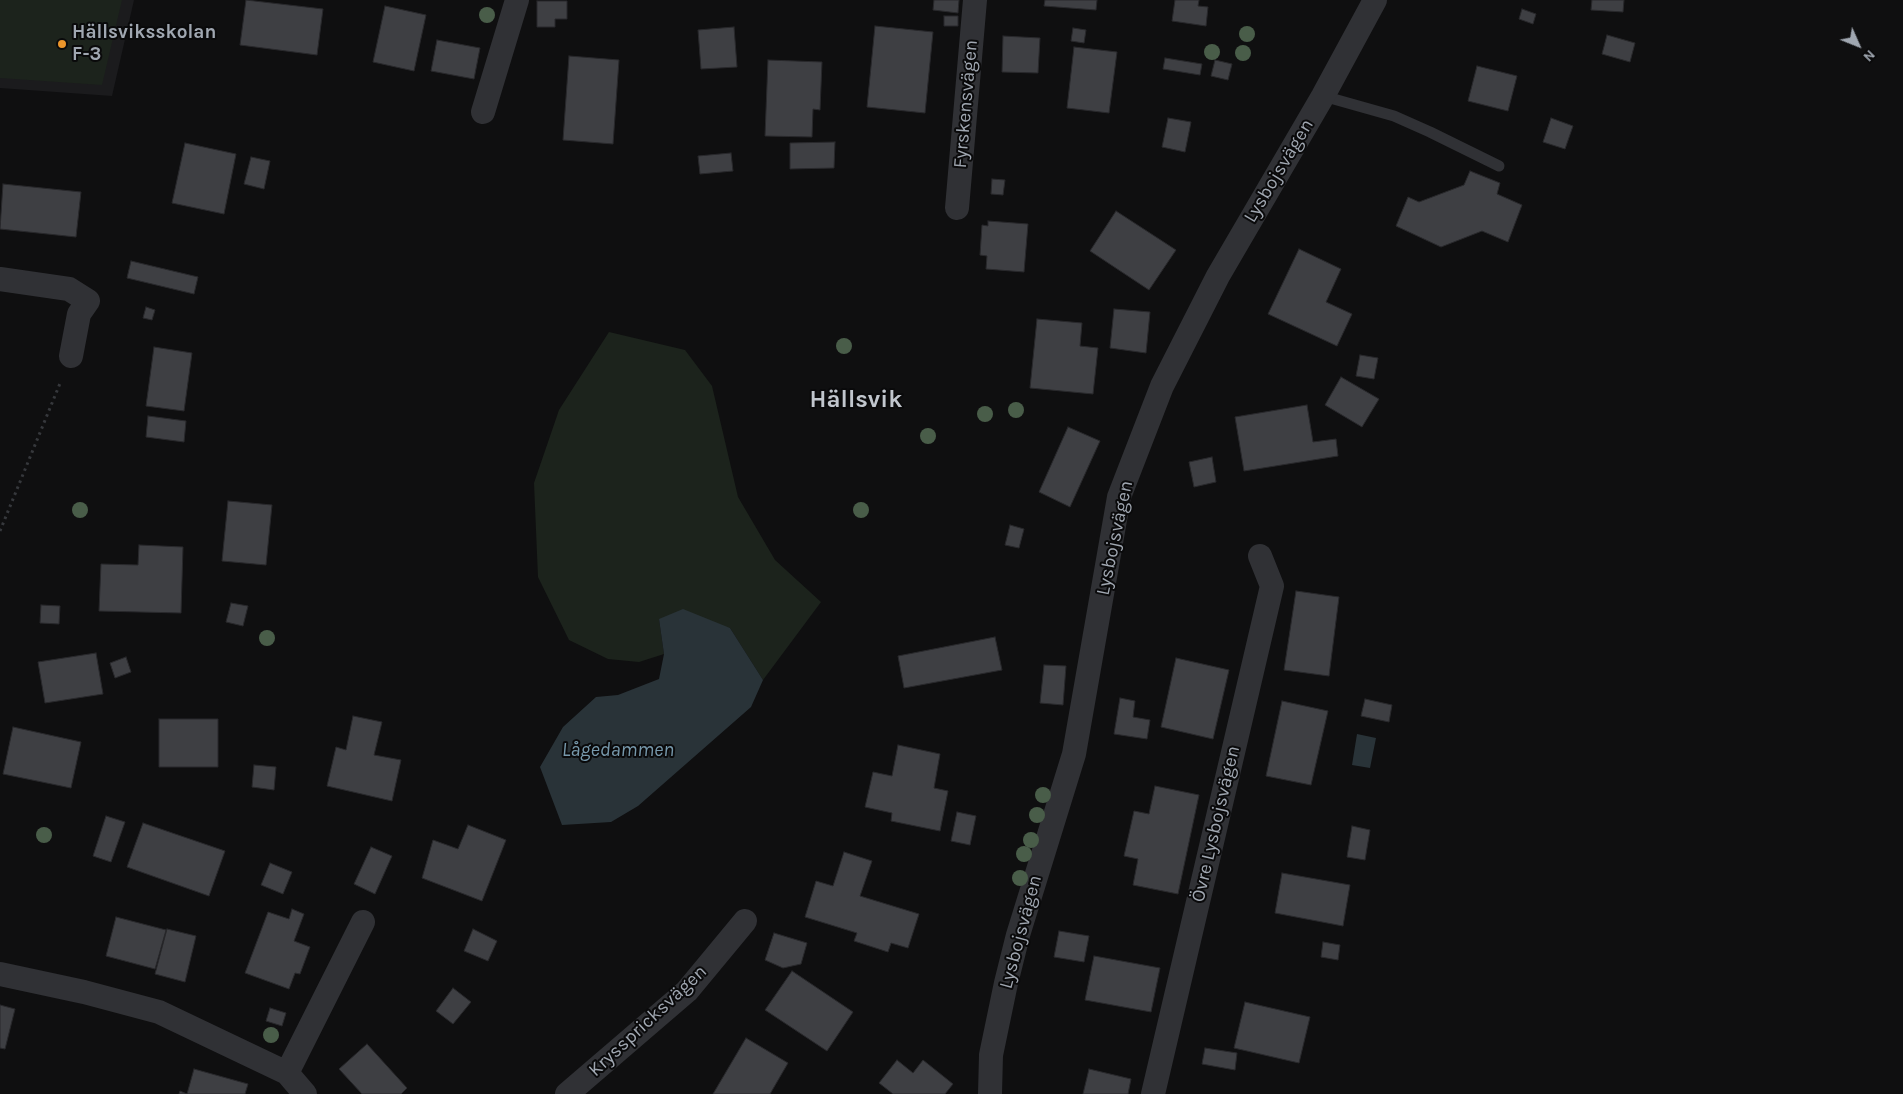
<!DOCTYPE html>
<html>
<head>
<meta charset="utf-8">
<style>
	body { margin:0 }
	#map { position:relative; width:1903px; height:1094px; overflow:hidden; background:#0f0f10; font-family:Karla,sans-serif }
	canvas { display:block }
	.north { position:absolute; left:1833px; top:20px; width:50px; height:50px; -webkit-text-stroke:4px #0a0a0b; paint-order:stroke; rotate:134deg; font-size:14px; font-weight:700; line-height:20px; text-align:center; color:#a0a7b1 }
	.north::after { content:''; display:block; margin:auto; width:18px; height:22px; background:#a0a7b1; clip-path:polygon(50% 0,100% 100%,50% 72%,0 100%) }
</style>
</head>
<body>
<div id="map">
<canvas width="1903" height="1094"></canvas>
<div class="north">N</div>
</div>
<script>
const ctx = document.querySelector('canvas').getContext('2d');
ctx.lineJoin = 'round';
function fill(path, color) {
  ctx.fillStyle = color;
  ctx.fill(path, 'evenodd');
}
function poly(rows) {
  const path = new Path2D();
  for (const r of rows) {
    path.moveTo(r[0], r[1]);
    for (let i = 2; i < r.length; i += 2) path.lineTo(r[i], r[i + 1]);
  }
  return path;
}
function trace(path, color, width, dash) {
  ctx.strokeStyle = color;
  ctx.lineWidth = width;
  ctx.lineCap = dash ? 'butt' : 'round';
  ctx.setLineDash(dash || []);
  ctx.stroke(path);
}
function drawText(font, color, halo, rows, align = 'center') {
  ctx.font = font + ' Karla,sans-serif';
  ctx.lineWidth = 4;
  ctx.setLineDash([]);
  ctx.textBaseline = 'middle';
  ctx.strokeStyle = halo;
  ctx.fillStyle = color;
  for (const [text, x, y, turn = 0] of rows) {
    ctx.save();
    ctx.translate(x, y);
    ctx.rotate((+turn || 0) * Math.PI / 180);
    ctx.textAlign = isNaN(turn) ? turn : align;
    if (halo) ctx.strokeText(text, 0, 0);
    ctx.fillText(text, 0, 0);
    ctx.restore();
  }
}
const built = poly([
	[0,0,134,0,112,96,0,88]
]);
const green = poly([
	[0,0,122,0,102,85,0,78],
	[609,332,685,350,712,386,738,497,775,560,821,602,763,680,730,628,659,619,664,654,639,662,608,659,569,640,538,577,534,483,559,410]
]);
const water = poly([
	[683,609,730,628,763,680,751,707,638,806,611,822,562,825,540,767,563,727,596,697,618,695,659,679,664,654,659,619],
	[1357,734,1376,738,1370,768,1352,765]
]);
const building = poly([
	[246,0,323,9,317,55,240,45,246,0],
	[934,0,959,0,958,13,933,10,934,0],
	[1045,0,1097,0,1096,10,1044,6,1045,0],
	[1175,0,1199,0,1198,6,1208,7,1206,26,1172,21,1175,0],
	[1592,0,1624,0,1623,12,1591,10,1592,0],
	[537,1,567,1,567,19,555,19,555,27,537,27,537,1],
	[385,6,426,15,414,71,373,62,385,6],
	[1522,9,1536,14,1533,24,1519,19,1522,9],
	[944,16,958,16,958,26,944,26,944,16],
	[875,26,933,32,925,113,867,107,875,26],
	[734,27,737,67,701,69,698,30,734,27],
	[1073,28,1086,30,1084,43,1071,41,1073,28],
	[1607,35,1635,43,1630,62,1602,54,1607,35],
	[1003,36,1040,38,1038,73,1002,72,1003,36],
	[437,40,480,48,474,79,431,71,437,40],
	[1074,47,1117,52,1109,113,1067,108,1074,47],
	[569,56,619,60,613,144,563,140,569,56],
	[1165,58,1202,64,1200,75,1163,69,1165,58],
	[768,60,822,62,820,110,813,109,812,137,765,136,768,60],
	[1215,60,1232,64,1228,80,1211,76,1215,60],
	[1477,66,1517,76,1508,111,1468,101,1477,66],
	[1168,118,1191,122,1185,152,1162,147,1168,118],
	[1551,118,1573,126,1565,149,1543,142,1551,118],
	[835,142,834,168,790,169,790,143,835,142],
	[185,143,236,154,224,214,172,203,185,143],
	[731,153,733,171,700,174,698,156,731,153],
	[251,157,270,161,264,189,244,184,251,157],
	[1470,171,1500,183,1497,194,1522,205,1508,242,1482,231,1441,247,1396,226,1408,197,1419,202,1464,185,1470,171],
	[992,179,1005,180,1003,195,991,194,992,179],
	[3,184,81,192,76,237,0,229,3,184],
	[1116,211,1176,250,1149,290,1090,251,1116,211],
	[988,221,1028,224,1024,272,986,269,987,256,980,255,982,225,988,226,988,221],
	[1299,249,1341,269,1326,302,1352,314,1337,346,1268,314,1299,249],
	[131,261,198,277,194,294,127,278,131,261],
	[146,307,155,310,152,320,143,318,146,307],
	[1114,309,1150,312,1146,353,1110,348,1114,309],
	[1037,319,1082,323,1080,346,1098,348,1093,394,1030,388,1037,319],
	[154,347,192,353,184,411,146,406,154,347],
	[1360,355,1378,358,1374,379,1356,376,1360,355],
	[1341,377,1379,399,1362,427,1325,405,1341,377],
	[1307,405,1313,442,1336,439,1338,456,1244,471,1235,417,1307,405],
	[148,416,186,421,184,442,146,437,148,416],
	[1068,427,1100,441,1070,507,1039,492,1068,427],
	[1212,457,1216,482,1194,487,1189,462,1212,457],
	[228,501,272,505,266,565,222,561,228,501],
	[1010,525,1024,529,1019,548,1005,545,1010,525],
	[139,545,183,547,181,613,99,611,101,564,138,565,139,545],
	[1296,591,1339,597,1329,676,1284,670,1296,591],
	[231,603,248,606,243,626,226,622,231,603],
	[41,605,60,606,59,624,40,623,41,605],
	[995,637,1002,670,904,688,898,656,995,637],
	[96,653,103,694,45,703,38,662,96,653],
	[126,657,131,672,115,678,110,663,126,657],
	[1176,658,1229,670,1213,739,1161,727,1176,658],
	[1044,665,1066,666,1063,705,1040,703,1044,665],
	[1120,698,1135,701,1133,717,1150,720,1147,739,1114,734,1120,698],
	[1365,699,1392,705,1389,722,1361,716,1365,699],
	[1282,701,1328,711,1311,785,1266,776,1282,701],
	[353,716,382,722,374,755,401,760,392,801,327,786,336,747,346,750,353,716],
	[159,719,218,719,218,767,159,767,159,719],
	[13,727,81,742,71,788,3,774,13,727],
	[898,745,940,754,934,788,948,791,940,831,891,821,892,813,865,807,873,772,892,776,898,745],
	[254,765,276,767,274,790,252,787,254,765],
	[1155,786,1199,795,1178,894,1133,885,1138,859,1124,856,1134,811,1149,814,1155,786],
	[957,812,976,816,970,845,951,841,957,812],
	[106,816,125,822,111,862,93,856,106,816],
	[143,823,225,851,209,896,127,867,143,823],
	[468,825,506,840,482,901,422,878,433,840,458,849,468,825],
	[1352,826,1370,830,1365,860,1347,857,1352,826],
	[371,847,392,856,375,894,354,884,371,847],
	[844,852,872,861,860,896,919,914,908,948,891,943,888,952,854,941,857,933,805,917,816,881,833,886,844,852],
	[270,863,292,872,283,894,261,885,270,863],
	[1282,873,1350,885,1343,926,1275,913,1282,873],
	[292,909,304,914,294,941,310,947,300,974,295,973,289,989,245,973,268,912,289,919,292,909],
	[116,917,166,930,155,969,106,956,116,917],
	[167,929,196,936,185,982,155,974,167,929],
	[473,929,497,941,488,961,464,951,473,929],
	[1059,931,1089,936,1084,962,1054,957,1059,931],
	[774,933,807,943,801,964,783,968,765,960,774,933],
	[1323,942,1340,945,1338,960,1321,957,1323,942],
	[1094,956,1160,968,1151,1012,1085,1000,1094,956],
	[792,971,853,1012,827,1051,765,1010,792,971],
	[453,988,471,1002,453,1024,436,1011,453,988],
	[1245,1002,1310,1017,1299,1063,1234,1048,1245,1002],
	[0,1005,15,1009,5,1049,0,1048,0,1005],
	[270,1008,286,1013,282,1026,266,1021,270,1008],
	[746,1038,788,1063,770,1094,713,1094,746,1038],
	[367,1044,407,1088,401,1094,362,1094,339,1069,367,1044],
	[1205,1048,1237,1053,1235,1070,1202,1064,1205,1048],
	[897,1060,913,1073,923,1060,953,1084,945,1094,893,1094,879,1083,897,1060],
	[194,1069,248,1084,245,1094,179,1094,180,1091,187,1094,194,1069],
	[1089,1069,1131,1079,1128,1094,1083,1094,1089,1069]
]);
const path = poly([
	[0,531,61,381]
]);
const service = poly([
	[1323,96,1394,116,1430,132,1499,166]
]);
const minor = poly([
	[483,112,517,0],
	[957,208,975,0],
	[0,279,69,289,88,301,79,314,71,356],
	[0,974,84,992,159,1012,287,1073,305,1094],
	[287,1073,363,922],
	[567,1094,687,991,745,921],
	[990,1094,991,1055,1006,983,1018,935,1074,754,1119,497,1162,386,1218,276,1323,96,1375,0],
	[1153,1094,1272,586,1260,556]
]);
const trees = [
	[487,15],
	[1247,34],
	[1212,52],
	[1243,53],
	[844,346],
	[1016,410],
	[985,414],
	[928,436],
	[80,510],
	[861,510],
	[267,638],
	[1043,795],
	[1037,815],
	[44,835],
	[1031,840],
	[1024,854],
	[1020,878],
	[271,1035]
];
const markers = [
	[62,44,5,"#ec962b"]
];
const poiNames = [
	["Hällsviksskolan",72,33],
	["F-3",72,55]
];
const streetNames = [
	["Fyrskensvägen",966,104,-85],
	["Lysbojsvägen",1279,171,-59],
	["Lysbojsvägen",1115,538,-78],
	["Övre Lysbojsvägen",1216,824,-77],
	["Lysbojsvägen",1021,932,-75],
	["Krysspricksvägen",648,1021,-43]
];
const waterNames = [
	["Lågedammen",618,750]
];
const districtNames = [
	["Hällsvik",856,400]
];
fill(built, '#1b1b1d');
fill(green, '#1c231c');
fill(water, '#293338');
fill(building, '#3e3f43');
trace(building, '#29292c', 1);
trace(path, '#36383c', 3, [2.5, 4]);
trace(service, '#303135', 11);
trace(minor, '#303135', 24);
ctx.fillStyle = '#495d49';
for (const [x, y] of trees) {
  ctx.beginPath();
  ctx.arc(x, y, 8, 0, 2 * Math.PI);
  ctx.fill();
}
for (const [x, y, r, color] of markers) {
  const dot = new Path2D();
  dot.arc(x, y, r, 0, 2 * Math.PI);
  ctx.fillStyle = color;
  ctx.fill(dot);
  trace(dot, '#0a0a0b', 2);
}
drawText('bold 19px', '#a0a7b1', '#0a0a0b', poiNames, 'left');
drawText('19px', '#a0a7b1', '#0a0a0b', streetNames);
drawText('italic 20px', '#7799ac', '#0a0a0b', waterNames);
drawText('bold 24px', '#c1c6cd', '#0a0a0b', districtNames);
</script>
</body>
</html>
